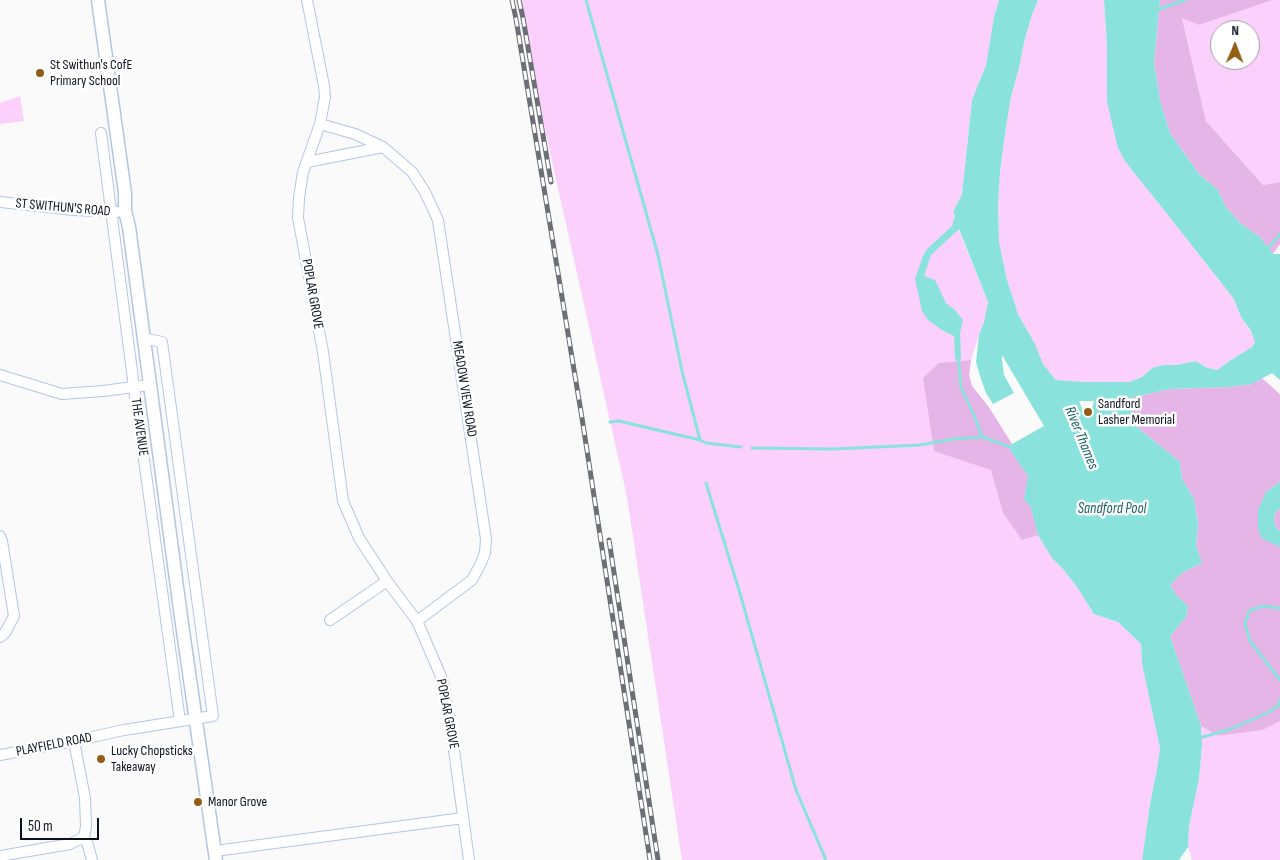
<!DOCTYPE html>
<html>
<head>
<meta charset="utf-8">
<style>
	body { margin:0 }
	#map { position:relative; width:1280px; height:860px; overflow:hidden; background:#fafafa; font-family:"Sofia Sans Condensed",sans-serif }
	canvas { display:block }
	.north { position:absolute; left:1210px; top:20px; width:50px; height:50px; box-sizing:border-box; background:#fff; border:1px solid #9ea1a5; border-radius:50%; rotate:1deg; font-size:14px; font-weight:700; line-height:20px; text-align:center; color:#0c131d }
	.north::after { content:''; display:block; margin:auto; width:18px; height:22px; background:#945d15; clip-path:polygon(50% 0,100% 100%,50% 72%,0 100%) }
	.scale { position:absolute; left:20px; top:818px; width:79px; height:22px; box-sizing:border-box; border:2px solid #0c131d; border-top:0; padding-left:6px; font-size:15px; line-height:18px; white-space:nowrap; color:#0c131d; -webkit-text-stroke:4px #fff; paint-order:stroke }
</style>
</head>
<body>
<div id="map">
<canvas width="1280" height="860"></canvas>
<div class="north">N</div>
<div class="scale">50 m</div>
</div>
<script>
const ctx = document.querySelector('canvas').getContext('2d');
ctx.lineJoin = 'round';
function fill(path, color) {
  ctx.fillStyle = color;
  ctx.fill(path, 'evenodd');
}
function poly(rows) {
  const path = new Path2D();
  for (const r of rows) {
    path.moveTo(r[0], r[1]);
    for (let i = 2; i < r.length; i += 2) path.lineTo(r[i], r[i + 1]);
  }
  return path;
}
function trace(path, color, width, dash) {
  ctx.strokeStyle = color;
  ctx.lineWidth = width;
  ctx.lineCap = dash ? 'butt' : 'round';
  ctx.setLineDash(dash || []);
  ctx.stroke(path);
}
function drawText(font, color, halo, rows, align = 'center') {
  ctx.font = font + ' "Sofia Sans Condensed",sans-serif';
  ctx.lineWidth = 5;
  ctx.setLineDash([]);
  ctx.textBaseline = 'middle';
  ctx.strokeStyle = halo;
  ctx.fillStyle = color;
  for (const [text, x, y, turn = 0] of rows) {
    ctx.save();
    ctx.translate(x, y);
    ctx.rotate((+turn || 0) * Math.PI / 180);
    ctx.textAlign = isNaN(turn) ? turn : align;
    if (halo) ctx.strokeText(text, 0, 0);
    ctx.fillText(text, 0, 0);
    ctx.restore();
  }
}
const green = poly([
	[516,0,999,0,994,17,986,65,972,100,962,194,953,212,960,233,988,302,984,322,979,335,971,360,969,375,972,386,988,406,1012,444,1010,450,1028,476,1052,558,1063,569,1077,587,1094,614,1118,622,1141,644,1142,664,1160,748,1157,769,1150,804,1142,860,682,860,627,497],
	[1038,0,1104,0,1107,45,1107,102,1135,174,1160,205,1234,299,1241,317,1254,337,1255,342,1252,347,1231,360,1217,370,1205,367,1196,361,1176,365,1163,365,1152,368,1142,377,1129,382,1085,382,1056,380,1043,364,1035,344,1018,314,1007,280,999,242,998,205,1000,172,1006,127,1011,97,1019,68,1025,38,1032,15],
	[1273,0,1280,0,1280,182,1263,185,1206,121,1182,17,1199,25],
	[1220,30,1250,30,1250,60,1220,60],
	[20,96,24,121,0,124,0,103],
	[1280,721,1280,860,1192,860,1188,847,1189,826,1199,779,1202,746,1201,726,1218,736,1263,730]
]);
const forest = poly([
	[1160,0,1273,0,1199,25,1182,18,1206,121,1263,185,1280,182,1280,244,1273,254,1260,237,1240,223,1225,206,1218,190,1199,174,1170,133,1160,101,1154,62],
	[971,360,969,375,972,386,988,406,1012,444,1010,450,1028,476,1024,499,1030,505,1038,535,1022,540,1003,513,991,470,934,451,923,378,939,363],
	[1262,378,1280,394,1280,482,1266,492,1271,542,1280,547,1280,721,1263,730,1218,736,1201,726,1170,636,1186,617,1188,606,1177,596,1170,585,1182,573,1202,563,1196,546,1198,524,1194,499,1182,479,1180,462,1137,427,1130,398,1170,389,1228,387,1252,384],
	[1280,508,1280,532,1275,526,1274,515]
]);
const water = poly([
	[999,0,1038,0,1032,15,1025,38,1019,68,1011,97,1006,127,1000,172,998,205,999,242,1007,280,1018,314,1035,344,1043,364,1056,380,1085,382,1129,382,1142,377,1152,368,1163,365,1176,365,1196,361,1205,367,1217,370,1231,360,1252,347,1255,342,1251,331,1241,317,1234,299,1160,205,1135,174,1125,161,1118,148,1107,102,1107,45,1104,0,1160,0,1154,62,1160,101,1170,133,1199,174,1218,190,1225,206,1240,223,1260,237,1273,254,1280,254,1280,380,1272,373,1252,384,1228,387,1170,389,1130,398,1137,427,1180,462,1182,479,1194,499,1198,524,1196,546,1202,563,1182,573,1170,585,1177,596,1188,606,1186,617,1170,636,1201,726,1202,746,1199,779,1189,826,1188,847,1179,860,1142,860,1150,804,1157,769,1160,748,1142,664,1141,644,1118,622,1094,614,1077,587,1063,569,1052,558,1038,535,1030,505,1024,500,1028,476,1010,450,1012,444,1044,426,1002,355,1002,360,1004,375,1014,393,993,404,986,393,981,379,976,362,979,335,984,322,988,302,959,229,931,255,924,276,935,280,946,303,955,310,963,320,960,333,961,358,959,361,955,359,954,336,942,330,929,321,922,311,915,279,923,256,927,249,952,226,955,216,953,212,962,194,972,100,986,65,994,17],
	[1079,401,1094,401,1091,413,1090,415,1084,413],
	[1280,482,1280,508,1274,515,1275,526,1280,532,1280,547,1261,538,1258,528,1258,510,1266,492]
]);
const stream = poly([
	[586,0,658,255,682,371,700,440],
	[1154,9,1159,9,1185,0],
	[1266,251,1280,234],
	[958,357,961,387,976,420,982,437],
	[610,422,619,421,700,440,706,443,741,447],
	[752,448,834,449,920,445,954,439,982,437,1014,448],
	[706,483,739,590,796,790,826,860],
	[1280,608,1263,606,1249,611,1245,624,1250,641,1280,680],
	[1199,738,1231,729,1267,713,1279,705,1280,700]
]);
const minor = poly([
	[307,0,324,86,325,97,320,124,303,172,299,198,298,218,323,352,343,501,359,538,387,581,417,621,443,681,452,736,469,860],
	[320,124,355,134,383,147,412,172,425,192,438,220,486,539,485,553,480,565,472,580,417,621],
	[101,133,134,387,180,721],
	[307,162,383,147],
	[0,202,74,210,117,212],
	[0,375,62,394,103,391,149,385],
	[0,536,2,541,14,616,5,633,0,637],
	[330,620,387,581],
	[0,755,74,741,124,730,213,716,162,342,143,338],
	[82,838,87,842,92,860],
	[215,851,463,818],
	[0,856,70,844,82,838,85,833,86,826,85,798,74,741]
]);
const tertiary = poly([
	[98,0,125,193,125,211,129,227,181,617,216,860]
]);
const rail = poly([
	[512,0,516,19,582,418,650,860],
	[519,0,523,18,551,182],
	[609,540,658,860]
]);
const markers = [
	[40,73,5,"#945d15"],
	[1088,412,5,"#945d15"],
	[101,759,5,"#945d15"],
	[198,802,5,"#945d15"]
];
const poiNames = [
	["St Swithun's CofE",50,65],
	["Primary School",50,81],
	["Sandford",1098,404],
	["Lasher Memorial",1098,420],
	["Lucky Chopsticks",111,751],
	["Takeaway",111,767],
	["Manor Grove",208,802]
];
const streetNames = [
	["ST SWITHUN'S ROAD",63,208,5],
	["POPLAR GROVE",312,294,80],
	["MEADOW VIEW ROAD",464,389,81],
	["THE AVENUE",139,427,82],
	["POPLAR GROVE",447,714,79],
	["PLAYFIELD ROAD",54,745,-11]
];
const waterNames = [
	["River Thames",1081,438,68],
	["Sandford Pool",1112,509]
];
fill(green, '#fbd0fc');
fill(forest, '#e6b5e7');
fill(water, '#8ae2dd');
trace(stream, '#8ae2dd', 3);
trace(minor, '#b2c6e3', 12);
trace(tertiary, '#b2c6e3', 15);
trace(minor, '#fff', 10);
trace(tertiary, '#fff', 12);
trace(rail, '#6c7076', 5);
trace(rail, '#fff', 3, [9]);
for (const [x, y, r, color] of markers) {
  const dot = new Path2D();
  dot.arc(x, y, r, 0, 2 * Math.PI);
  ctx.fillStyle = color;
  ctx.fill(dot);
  trace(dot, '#fff', 2);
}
drawText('14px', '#0c131d', '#fff', poiNames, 'left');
drawText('14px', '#0c131d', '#fff', streetNames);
drawText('italic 15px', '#19625f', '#fff', waterNames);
</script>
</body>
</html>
